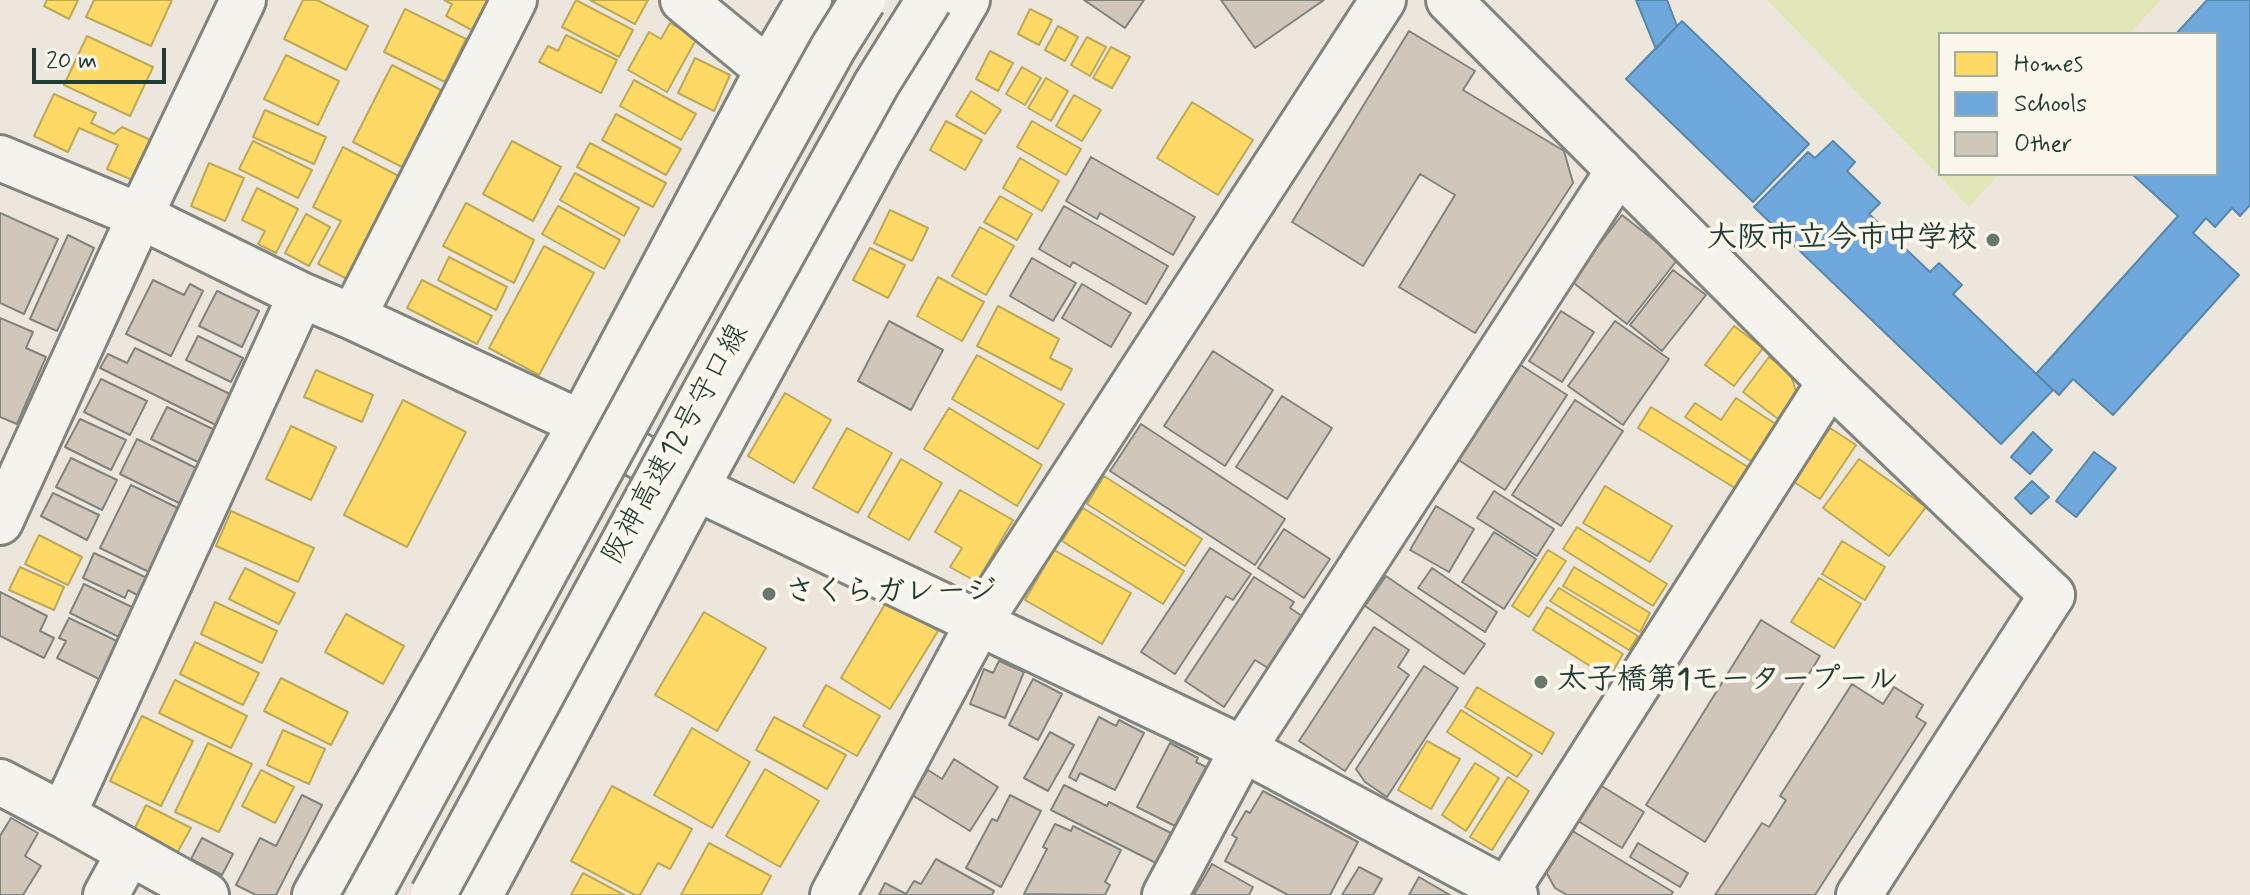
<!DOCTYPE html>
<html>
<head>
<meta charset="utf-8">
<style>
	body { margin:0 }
	#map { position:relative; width:2250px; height:895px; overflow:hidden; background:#ede6dd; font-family:Mynerve,sans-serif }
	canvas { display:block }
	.legend { position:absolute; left:1938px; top:32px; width:280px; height:144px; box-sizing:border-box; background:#fbf7ec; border:2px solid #a3ada2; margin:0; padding:10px 14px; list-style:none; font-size:24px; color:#1f3d34 }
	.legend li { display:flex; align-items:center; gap:16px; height:40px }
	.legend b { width:40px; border:2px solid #a3ada2 }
	.scale { position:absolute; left:32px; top:48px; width:134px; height:36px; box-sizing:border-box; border:4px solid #1f3d34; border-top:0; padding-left:10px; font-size:24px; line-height:28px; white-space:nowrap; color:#1f3d34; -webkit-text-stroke:6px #fbf7ec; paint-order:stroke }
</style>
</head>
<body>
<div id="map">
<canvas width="2250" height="895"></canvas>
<ul class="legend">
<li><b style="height:22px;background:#ffd966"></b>Homes</li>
<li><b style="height:22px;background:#6fa8dc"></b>Schools</li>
<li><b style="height:22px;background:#d1c6ba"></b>Other</li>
</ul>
<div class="scale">20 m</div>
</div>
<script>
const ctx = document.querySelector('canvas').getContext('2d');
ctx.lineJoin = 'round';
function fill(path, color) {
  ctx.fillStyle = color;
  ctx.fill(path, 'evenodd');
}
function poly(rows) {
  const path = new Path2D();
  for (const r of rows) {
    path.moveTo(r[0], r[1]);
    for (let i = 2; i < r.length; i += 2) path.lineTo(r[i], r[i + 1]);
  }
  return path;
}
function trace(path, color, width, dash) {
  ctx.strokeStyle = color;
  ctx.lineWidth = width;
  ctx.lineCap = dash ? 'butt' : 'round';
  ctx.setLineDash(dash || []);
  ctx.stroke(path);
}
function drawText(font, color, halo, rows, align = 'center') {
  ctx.font = font + ' Mynerve,"Klee One",sans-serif';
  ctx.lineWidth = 8;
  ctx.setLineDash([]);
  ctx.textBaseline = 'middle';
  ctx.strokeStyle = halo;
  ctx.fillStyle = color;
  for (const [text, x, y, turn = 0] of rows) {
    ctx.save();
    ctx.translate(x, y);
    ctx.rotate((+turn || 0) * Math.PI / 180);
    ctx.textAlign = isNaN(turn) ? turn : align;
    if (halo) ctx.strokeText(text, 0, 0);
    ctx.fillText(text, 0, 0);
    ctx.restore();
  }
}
const green = poly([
	[1767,0,2161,0,2129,34,1940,34,1940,174,1999,174,1969,207]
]);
const homes = poly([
	[47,0,78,0,69,19,44,6,47,0],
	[94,0,172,0,151,46,86,17,94,0],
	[303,0,317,0,368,26,346,70,284,39,303,0],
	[444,0,498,0,479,34,446,16,452,4,444,0],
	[576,0,633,30,619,57,562,27,576,0],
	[590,0,648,0,635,24,590,0],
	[405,9,466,39,445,82,384,52,405,9],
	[1030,9,1052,20,1039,45,1018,34,1030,9],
	[670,23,697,38,667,92,628,70,649,32,661,39,670,23],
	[1058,26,1078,37,1065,61,1045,50,1058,26],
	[566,35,617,60,601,93,539,62,548,46,558,51,566,35],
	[87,36,153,67,130,116,64,85,87,36],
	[1087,37,1106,47,1090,76,1071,65,1087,37],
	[1111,47,1130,57,1112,88,1093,78,1111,47],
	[990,51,1013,63,998,91,976,79,990,51],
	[286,55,339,81,318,125,264,99,286,55],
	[695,58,730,75,714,111,678,93,695,58],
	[392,65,441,90,402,167,353,142,392,65],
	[1022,67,1041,78,1025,105,1006,94,1022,67],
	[1046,78,1068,91,1051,121,1028,108,1046,78],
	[634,80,696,114,681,140,620,106,634,80],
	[971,91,1001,110,985,134,956,116,971,91],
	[54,94,96,113,91,123,114,134,122,127,155,142,137,182,107,169,118,145,79,128,68,152,34,136,54,94],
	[1074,95,1101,110,1082,141,1056,126,1074,95],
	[1192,102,1253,140,1218,195,1157,158,1192,102],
	[265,110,326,137,314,164,253,137,265,110],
	[616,114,681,149,666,175,602,140,616,114],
	[946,121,982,140,965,170,930,150,946,121],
	[1032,121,1081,149,1066,175,1017,147,1032,121],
	[253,141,312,170,298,198,239,169,253,141],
	[512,141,561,167,533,221,483,194,512,141],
	[590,143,666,183,653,207,577,167,590,143],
	[343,147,414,184,361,286,318,264,341,221,313,207,343,147],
	[1020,158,1059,181,1042,211,1003,188,1020,158],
	[209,163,244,178,225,221,191,206,209,163],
	[575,173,639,208,624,236,560,200,575,173],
	[257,188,298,209,276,253,258,244,265,231,242,220,257,188],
	[1000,196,1032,214,1017,240,984,222,1000,196],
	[466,203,534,240,514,283,443,246,466,203],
	[558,206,620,240,604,269,542,234,558,206],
	[890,210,928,228,912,261,874,243,890,210],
	[306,214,330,227,309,266,285,253,306,214],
	[980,227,1014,246,986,295,952,276,980,227],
	[544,246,594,273,539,375,489,348,544,246],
	[870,248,905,265,888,298,853,280,870,248],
	[449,257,507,287,496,310,438,280,449,257],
	[938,277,984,302,962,341,917,316,938,277],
	[422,280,492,316,477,344,407,308,422,280],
	[998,306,1059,339,1050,358,1072,369,1061,390,977,346,998,306],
	[1734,326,1763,348,1734,386,1705,365,1734,326],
	[977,355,1064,404,1038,449,952,399,977,355],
	[1769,357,1790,373,1797,394,1778,419,1743,392,1769,357],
	[316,370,373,395,362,422,304,397,316,370],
	[785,393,831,420,794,483,748,456,785,393],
	[1736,398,1780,427,1755,464,1685,417,1695,403,1721,420,1736,398],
	[403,400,466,432,407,547,344,515,403,400],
	[1651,407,1751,469,1738,490,1638,428,1651,407],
	[949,408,1042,465,1017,506,924,449,949,408],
	[291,426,336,447,311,500,266,479,291,426],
	[847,428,892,453,858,513,813,488,847,428],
	[1830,428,1856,445,1820,499,1794,482,1830,428],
	[901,459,942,483,909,540,868,517,901,459],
	[1859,459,1926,507,1889,556,1823,508,1859,459],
	[1104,476,1202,539,1185,566,1087,504,1104,476],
	[1605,486,1672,526,1650,562,1583,523,1605,486],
	[960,490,1013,520,977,582,950,567,962,548,935,532,960,490],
	[1083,508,1184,571,1163,604,1062,541,1083,508],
	[231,511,314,548,298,582,216,546,231,511],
	[1577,527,1667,584,1653,606,1563,549,1577,527],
	[39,535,82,557,68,585,25,564,39,535],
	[1842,541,1885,567,1865,600,1822,574,1842,541],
	[1054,550,1131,593,1102,644,1025,600,1054,550],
	[1548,550,1566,561,1529,617,1512,606,1548,550],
	[20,567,64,587,54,610,9,590,20,567],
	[1574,567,1650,613,1640,632,1563,586,1574,567],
	[245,568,295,593,279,624,229,599,245,568],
	[1819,578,1861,604,1834,648,1791,622,1819,578],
	[1559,588,1638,636,1629,650,1550,601,1559,588],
	[887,601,938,631,890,709,841,678,887,601],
	[215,602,277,631,262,663,201,634,215,602],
	[1547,607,1623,654,1609,678,1533,630,1547,607],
	[704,612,766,648,717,731,655,695,704,612],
	[346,614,404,646,383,684,325,652,346,614],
	[195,642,259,673,243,705,180,674,195,642],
	[281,678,348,712,331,745,264,711,281,678],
	[175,680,247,716,231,748,159,713,175,680],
	[826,685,880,716,857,756,803,726,826,685],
	[1477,687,1554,733,1542,754,1465,707,1477,687],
	[1461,710,1532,755,1517,777,1447,732,1461,710],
	[142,716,193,741,161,806,110,781,142,716],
	[774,717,846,755,827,789,756,750,774,717],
	[692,728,750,762,712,828,654,795,692,728],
	[283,730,325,749,309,784,267,765,283,730],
	[1427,741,1460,759,1431,809,1398,790,1427,741],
	[208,743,252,764,219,832,175,812,208,743],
	[1475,763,1499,778,1466,831,1442,815,1475,763],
	[765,769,819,801,780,867,726,836,765,769],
	[261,770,294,787,275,823,242,806,261,770],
	[1508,777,1529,791,1492,850,1470,837,1508,777],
	[612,786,692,829,670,869,658,863,640,895,635,895,571,861,612,786],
	[146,805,191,828,177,853,134,830,146,805],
	[709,843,771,876,761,895,681,895,709,843],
	[583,873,624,895,571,895,583,873]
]);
const schools = poly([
	[1636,0,1667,0,1677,26,1656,49,1636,0],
	[2207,0,2250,0,2250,205,2240,216,2232,208,2215,227,2206,218,2193,233,2239,275,2113,415,2073,379,2059,395,2036,374,2178,216,2132,174,2216,174,2216,34,2176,34,2207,0],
	[1682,21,1809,144,1753,202,1626,79,1682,21],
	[1833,141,1855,162,1847,171,1880,203,1869,214,1930,272,1939,263,1962,285,1953,294,2053,390,2001,444,1754,207,1808,152,1815,158,1833,141],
	[2033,432,2052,450,2030,474,2011,457,2033,432],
	[2094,452,2116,468,2076,517,2056,501,2094,452],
	[2032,481,2049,497,2031,514,2015,498,2032,481]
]);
const building = poly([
	[1084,0,1144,0,1125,28,1084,0],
	[1221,0,1324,0,1255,48,1221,0],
	[1409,31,1475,71,1463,90,1564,151,1573,183,1475,333,1399,287,1455,195,1420,174,1363,266,1292,222,1409,31],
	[1091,157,1195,217,1173,255,1100,213,1097,219,1066,201,1091,157],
	[1064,206,1168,266,1146,304,1073,262,1070,267,1039,249,1064,206],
	[0,213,58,239,24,314,0,303,0,213],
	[1622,215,1678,259,1627,324,1571,281,1622,215],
	[68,235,94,248,57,331,30,319,68,235],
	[1032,258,1076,283,1053,321,1010,296,1032,258],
	[1673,270,1706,295,1662,351,1630,325,1673,270],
	[153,280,184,295,190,284,203,291,171,356,126,334,153,280],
	[1082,284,1131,313,1111,347,1062,318,1082,284],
	[217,291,259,311,242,347,199,326,217,291],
	[1561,311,1594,332,1562,382,1529,361,1561,311],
	[0,318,33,332,26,348,46,357,17,424,0,417,0,318],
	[889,321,943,350,911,410,858,381,889,321],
	[1615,321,1669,359,1623,425,1568,386,1615,321],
	[198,336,243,358,231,382,186,360,198,336],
	[135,348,234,396,220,427,100,368,108,354,127,363,135,348],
	[1213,351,1273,390,1225,466,1164,426,1213,351],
	[1519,364,1567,395,1505,490,1457,459,1519,364],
	[101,379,147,401,130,435,84,412,101,379],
	[1282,396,1332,428,1287,499,1236,467,1282,396],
	[1575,400,1623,431,1561,526,1512,495,1575,400],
	[167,407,217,431,202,464,151,439,167,407],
	[80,419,126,440,111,470,65,447,80,419],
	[1141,424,1285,519,1255,565,1110,471,1141,424],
	[137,439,198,469,181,504,120,474,137,439],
	[71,458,117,480,102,510,56,487,71,458],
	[131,485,182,510,151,573,100,548,131,485],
	[1494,491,1554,529,1537,556,1477,518,1494,491],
	[53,493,99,515,87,540,41,516,53,493],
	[1436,506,1474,529,1449,572,1410,550,1436,506],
	[1284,529,1330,559,1304,598,1258,568,1284,529],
	[1494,532,1536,559,1504,609,1462,582,1494,532],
	[1210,548,1251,574,1233,600,1226,596,1175,674,1141,652,1210,548],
	[94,553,147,578,139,596,128,590,125,598,83,578,94,553],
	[1432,568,1497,612,1485,632,1418,588,1432,568],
	[1386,576,1485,644,1464,674,1365,606,1386,576],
	[1254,577,1294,602,1290,608,1302,616,1268,668,1255,660,1224,707,1185,681,1254,577],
	[84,584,136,609,121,638,70,613,84,584],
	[0,592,47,616,40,631,54,638,44,658,0,636,0,592],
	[69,618,121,643,103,681,57,658,66,641,59,638,69,618],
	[1761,620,1820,656,1705,842,1646,805,1761,620],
	[1374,627,1409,650,1398,667,1409,675,1345,771,1299,741,1374,627],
	[999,661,1024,672,1005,718,970,704,984,669,993,673,999,661],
	[1424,666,1458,688,1387,797,1365,782,1356,769,1424,666],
	[1033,679,1062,694,1038,740,1009,725,1033,679],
	[1852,684,1883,704,1894,687,1923,705,1916,717,1926,723,1815,895,1715,895,1762,823,1769,827,1786,800,1780,796,1852,684],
	[1099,717,1116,726,1119,720,1144,733,1115,790,1080,773,1076,781,1069,777,1099,717],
	[1050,732,1074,745,1048,791,1024,778,1050,732],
	[1170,743,1198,758,1196,762,1206,767,1175,826,1137,807,1170,743],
	[954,759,998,787,970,831,912,795,928,770,942,779,954,759],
	[1064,785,1107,806,1109,802,1171,833,1156,863,1051,810,1064,785],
	[1600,785,1644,812,1622,848,1578,821,1600,785],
	[1263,791,1358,842,1330,895,1288,895,1225,861,1237,838,1232,835,1246,811,1250,813,1263,791],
	[302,795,322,805,276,895,256,895,236,885,260,838,276,846,302,795],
	[1010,795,1041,811,1001,887,966,868,992,819,997,821,1010,795],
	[11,818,38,833,25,856,41,866,23,895,0,895,0,836,11,818],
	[1055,824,1071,831,1073,826,1121,850,1105,882,1110,885,1105,895,1024,894,1047,849,1043,847,1055,824],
	[1571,830,1673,892,1671,895,1567,895,1555,888,1546,872,1571,830],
	[202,838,233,854,222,875,191,859,202,838],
	[1638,843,1688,873,1680,887,1630,857,1638,843],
	[936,859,994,891,992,895,879,895,885,883,906,894,914,881,921,884,936,859],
	[1212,864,1253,887,1249,895,1194,895,1212,864],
	[1359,867,1382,879,1373,895,1342,895,1359,867],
	[1419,877,1450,895,1409,895,1419,877]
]);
const minor = poly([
	[683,0,768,70],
	[0,158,140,216,301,295,353,317,581,423,696,488,1243,749,1515,895],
	[353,317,514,0],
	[0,522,140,216,243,0],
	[0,782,63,815,206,895],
	[63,815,301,295],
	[106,895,129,853],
	[315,895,581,423,768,70,809,0],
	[480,895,696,488,881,148,967,0],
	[833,895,978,624,1383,0],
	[1165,895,1243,749,1619,170],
	[1504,895,1830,382],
	[1859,895,2052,595]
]);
const tertiary = poly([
	[1449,0,1830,382,2052,595]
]);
const motorwayBridge = poly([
	[369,895,661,358,833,48,863,0],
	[433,895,708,387,877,83,929,0]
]);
const markers = [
	[1993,240,8,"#67786f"],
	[769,594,8,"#67786f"],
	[1541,682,8,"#67786f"]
];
const poiNames = [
	["大阪市立今市中学校",1977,240,"right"],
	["さくらガレージ",785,594],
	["太子橋第1モータープール",1557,682]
];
const streetNames = [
	["阪神高速12号守口線",677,445,-61]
];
fill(green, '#e1e7b9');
fill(homes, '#ffd966');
trace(homes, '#bcaa57', 2);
fill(schools, '#6fa8dc');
trace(schools, '#5788aa', 2);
fill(building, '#d1c6ba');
trace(building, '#81847e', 2);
trace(minor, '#81847e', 50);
trace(tertiary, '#81847e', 50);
trace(minor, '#f5f3ee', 44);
trace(tertiary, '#f5f3ee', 44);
trace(motorwayBridge, '#81847e', 50, []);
trace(motorwayBridge, '#f5f3ee', 44);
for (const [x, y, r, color] of markers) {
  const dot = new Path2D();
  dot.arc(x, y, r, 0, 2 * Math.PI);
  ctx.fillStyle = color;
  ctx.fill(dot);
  trace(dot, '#fbf7ec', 3);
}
drawText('bold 30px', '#1f3d34', '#fbf7ec', poiNames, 'left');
drawText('30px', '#1f3d34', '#fbf7ec', streetNames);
</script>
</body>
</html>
